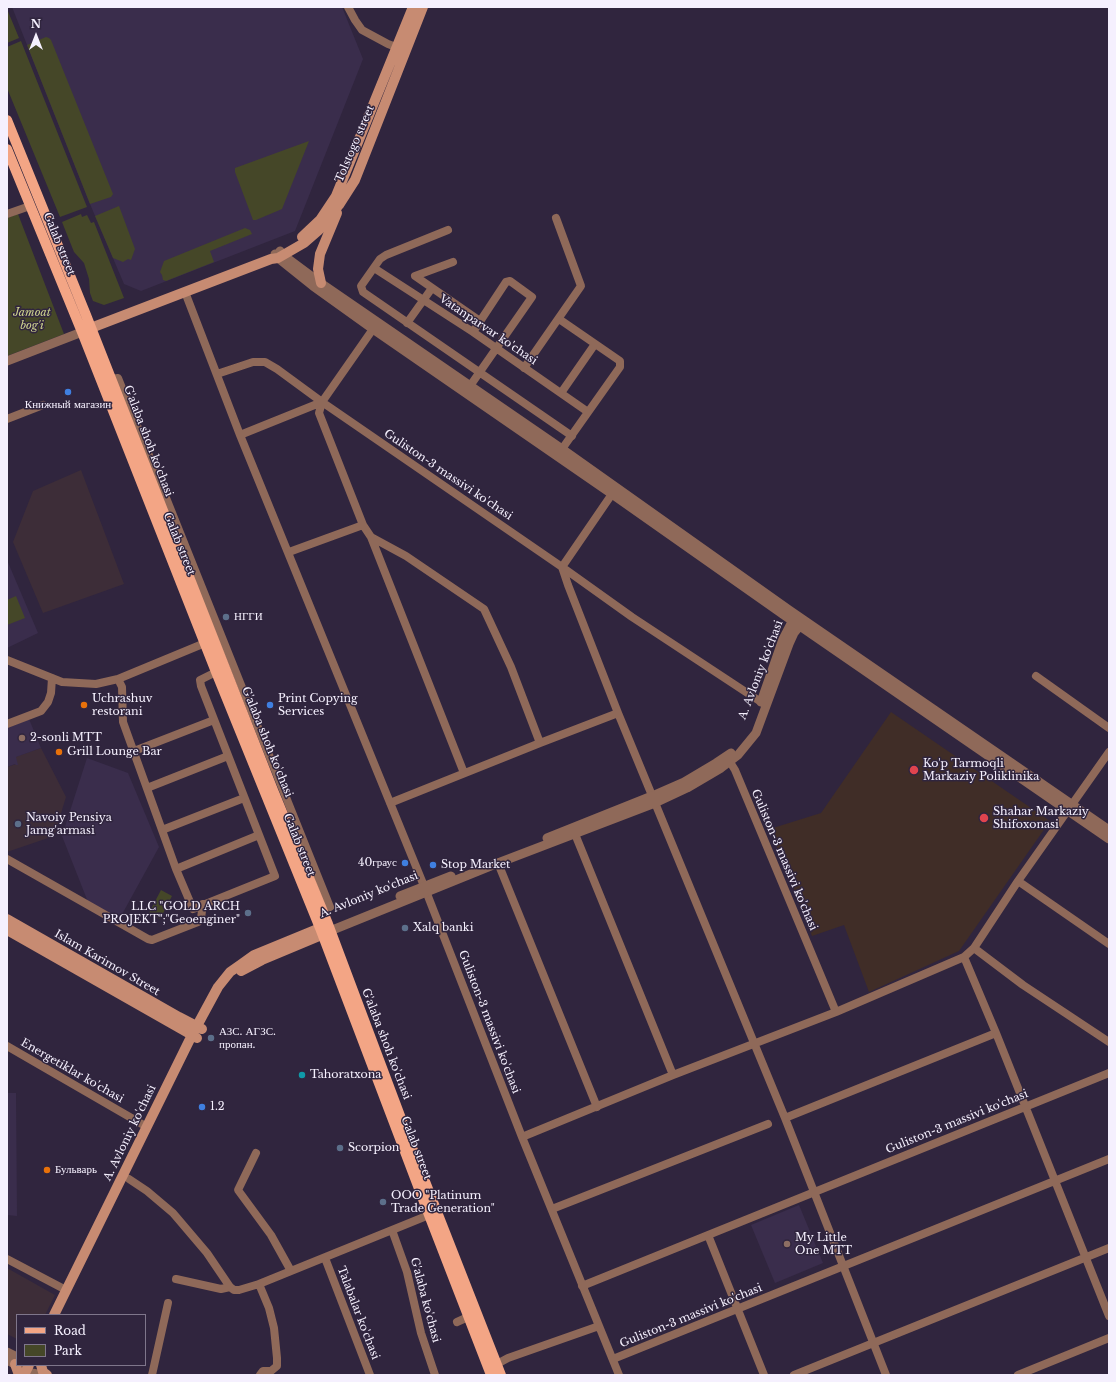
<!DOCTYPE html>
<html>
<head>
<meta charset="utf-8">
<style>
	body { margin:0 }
	#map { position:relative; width:1116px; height:1382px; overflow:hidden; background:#30253e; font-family:"Libre Baskerville",serif }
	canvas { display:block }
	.frame { position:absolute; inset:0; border:8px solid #f5f0fe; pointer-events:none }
	.legend { position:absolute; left:16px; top:1314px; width:130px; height:52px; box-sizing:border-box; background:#30253e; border:1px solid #7f768b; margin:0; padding:5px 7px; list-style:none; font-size:12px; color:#f5f0fe }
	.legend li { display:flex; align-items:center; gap:8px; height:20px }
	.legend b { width:20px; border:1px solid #7f768b }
	.north { position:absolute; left:16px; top:16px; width:40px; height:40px; -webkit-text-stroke:3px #30253e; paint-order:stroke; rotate:0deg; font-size:11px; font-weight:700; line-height:16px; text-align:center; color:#f5f0fe }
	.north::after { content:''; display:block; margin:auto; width:14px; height:18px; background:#f5f0fe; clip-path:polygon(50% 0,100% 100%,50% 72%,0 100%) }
</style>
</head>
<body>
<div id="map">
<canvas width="1116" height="1382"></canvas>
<div class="frame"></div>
<ul class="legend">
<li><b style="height:5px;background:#f3a585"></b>Road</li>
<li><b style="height:11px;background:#454728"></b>Park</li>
</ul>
<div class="north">N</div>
</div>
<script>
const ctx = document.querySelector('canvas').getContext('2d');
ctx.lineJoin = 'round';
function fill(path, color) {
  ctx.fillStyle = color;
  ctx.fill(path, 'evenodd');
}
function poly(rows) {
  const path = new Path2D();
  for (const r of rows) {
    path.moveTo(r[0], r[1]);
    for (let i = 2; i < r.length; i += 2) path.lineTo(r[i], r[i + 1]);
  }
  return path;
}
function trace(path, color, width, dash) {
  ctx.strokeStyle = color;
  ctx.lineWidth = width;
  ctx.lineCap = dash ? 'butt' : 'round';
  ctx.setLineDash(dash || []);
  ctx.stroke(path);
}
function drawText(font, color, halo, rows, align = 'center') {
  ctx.font = font + ' "Libre Baskerville",serif';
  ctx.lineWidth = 3;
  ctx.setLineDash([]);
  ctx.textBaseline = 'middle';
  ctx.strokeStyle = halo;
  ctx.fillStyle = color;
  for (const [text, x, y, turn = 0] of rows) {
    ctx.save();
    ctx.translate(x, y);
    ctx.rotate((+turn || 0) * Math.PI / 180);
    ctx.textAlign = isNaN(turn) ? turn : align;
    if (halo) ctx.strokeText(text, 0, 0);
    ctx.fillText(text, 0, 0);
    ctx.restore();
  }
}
const commercial = poly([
	[81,470,124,584,43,613,13,542,33,491],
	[41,748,66,797,54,836,7,852,7,767,16,764,15,757],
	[7,1268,55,1295,45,1315,17,1315,17,1339,7,1334]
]);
const built = poly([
	[12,7,342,7,363,59,295,231,141,291,124,284,90,204],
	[7,560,38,633,7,648],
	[29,719,41,748,16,757,18,765,16,765,15,764,7,767,7,728],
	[87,758,128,773,159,847,120,918,88,902,62,836],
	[7,1093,16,1093,17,1216,7,1215],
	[799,1205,823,1263,775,1283,751,1225]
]);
const medical = poly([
	[891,712,1050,821,959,951,869,992,844,925,812,936,771,832,773,828,821,813]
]);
const green = poly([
	[7,9,19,38,7,43],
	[46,37,49,38,51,40,113,194,111,197,90,204,27,45],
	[21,41,87,207,60,217,7,88,7,47],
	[309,141,282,209,256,220,253,220,235,172,235,168],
	[119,206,135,249,131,260,128,259,123,262,113,258,95,216],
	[18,214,64,334,7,356,7,218],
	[81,214,82,217,87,215,91,223,94,222,124,298,104,305,93,301,90,293,89,279,84,263,74,252,62,222],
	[245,228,250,230,252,234,210,251,214,262,166,281,163,280,162,275,160,272,164,261],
	[16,596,25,618,7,625,7,600],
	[161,890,172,896,160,919,149,913]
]);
const minor = poly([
	[348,7,355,20,362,30,388,44,396,47],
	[7,214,30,206],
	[448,230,386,255,380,259,361,286,363,292,572,436],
	[453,262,415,276,480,321],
	[374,268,473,332,588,412],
	[185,292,240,435,424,886,522,1137,619,1375],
	[559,319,620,361,620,367,562,449],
	[407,323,432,288],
	[373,329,322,402,319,413,363,525,371,537,464,773],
	[524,368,581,286,556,218],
	[217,374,253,362,265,362,277,369,322,402,562,567,632,617,761,702],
	[111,379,118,378,330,907],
	[470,386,532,297,510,281,506,282,473,332],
	[561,393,595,344],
	[7,419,43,405],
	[240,435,322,402],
	[612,494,562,567,568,585,618,713,785,1118,886,1375],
	[371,537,406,556,484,609,511,667,540,743],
	[289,552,363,525],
	[7,660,62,682,96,684,118,679,205,643],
	[1036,676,1109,728],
	[118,679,122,687,123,722,176,869,193,909,275,876,201,686,200,680,216,672],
	[7,724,41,711,48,702,51,693,52,678],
	[134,751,214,720],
	[730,762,735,770,836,1012],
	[147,788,228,756],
	[390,803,540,743,618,713],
	[162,830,244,798],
	[575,834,673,1075],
	[7,859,148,939,152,940,198,922,201,918,203,904],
	[498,863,597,1107],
	[176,869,259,835],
	[1018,881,1109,944],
	[974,948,1023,985,1109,1042],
	[964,957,996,1033,1109,1316],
	[7,1046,147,1127],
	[785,1118,996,1033],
	[522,1137,673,1075,836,1012,964,957,974,948,1018,881,1109,752],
	[256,1153,238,1190,271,1235,291,1271],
	[129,1179,147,1191,173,1213,207,1253,230,1287,234,1290,239,1290,259,1284,429,1215],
	[552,1209,768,1124],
	[392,1230,407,1272,421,1333,435,1375],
	[708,1235,764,1375],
	[325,1258,370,1375],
	[7,1259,66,1290],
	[176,1279,221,1289,230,1287],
	[259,1284,269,1308,274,1328,277,1358,277,1366,271,1371,263,1371,260,1375],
	[582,1286,1109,1073],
	[457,1322,468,1317],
	[613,1359,1109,1159],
	[497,1364,508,1358,599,1326],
	[152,1375,168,1303],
	[794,1375,1109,1248],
	[1018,1375,1109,1338]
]);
const tertiary = poly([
	[280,251,283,255,322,284,562,449,789,610,1109,830],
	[275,254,278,258,313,286,373,329,612,494,784,615,1109,839],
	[7,361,82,332],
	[761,702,783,639,795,616],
	[547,838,652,796,684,782,716,763,731,753],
	[400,896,451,876],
	[330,931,498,863,655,803,687,788,721,768,738,755,756,733,789,644,794,633,803,622],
	[7,1352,17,1357],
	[7,1360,32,1373,42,1375]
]);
const secondary = poly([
	[302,237,320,220,336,196,413,7],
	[321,283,318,269,320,254,337,213],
	[83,331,271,259,278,258,304,243,319,230,339,205,355,180,423,7],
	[7,919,179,1017,202,1029],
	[7,930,197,1038],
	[241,971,262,960,329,932],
	[54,1315,192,1035,218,987,230,972,240,965,254,955,327,925],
	[15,1364,19,1375],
	[41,1365,43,1372,47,1375],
	[24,1375,29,1365]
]);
const primary = poly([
	[7,120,86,315,273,790,328,924,417,1161,501,1375],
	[7,149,82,332,216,672,320,928,429,1215,491,1375]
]);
const markers = [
	[68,392,4,"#3f7fe0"],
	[226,617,4,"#5c6f8a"],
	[84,705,4,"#e8710a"],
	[270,705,4,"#3f7fe0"],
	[22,738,4,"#8d6e63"],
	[59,752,4,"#e8710a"],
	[914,770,5,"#e0444e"],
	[984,818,5,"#e0444e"],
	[18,824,4,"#5c6f8a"],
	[405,863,4,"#3f7fe0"],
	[433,865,4,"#3f7fe0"],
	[248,913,4,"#5c6f8a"],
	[405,928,4,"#5c6f8a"],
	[211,1038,4,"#5c6f8a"],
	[302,1075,4,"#0f9aa8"],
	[202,1107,4,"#3f7fe0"],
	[340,1148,4,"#5c6f8a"],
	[47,1170,4,"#e8710a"],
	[383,1202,4,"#5c6f8a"],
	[787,1244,4,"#8d6e63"]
];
const streetNames = [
	["Tolstogo street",355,144,-67],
	["Galab street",59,244,68],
	["Vatanparvar ko'chasi",488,330,34],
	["G'alaba shoh ko'chasi",148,441,69],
	["Guliston-3 massivi ko'chasi",448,475,34],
	["Galab street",179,544,68],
	["A. Avloniy ko'chasi",761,670,-69],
	["G'alaba shoh ko'chasi",267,742,68],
	["Galab street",299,845,68],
	["Guliston-3 massivi ko'chasi",784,860,67],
	["A. Avloniy ko'chasi",369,895,-22],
	["Islam Karimov Street",107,963,30],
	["Guliston-3 massivi ko'chasi",489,1022,69],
	["G'alaba shoh ko'chasi",386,1044,69],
	["Energetiklar ko'chasi",72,1071,30],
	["Guliston-3 massivi ko'chasi",957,1122,-22],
	["A. Avloniy ko'chasi",130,1133,-64],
	["Galab street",416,1148,69],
	["G'alaba ko'chasi",425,1300,75],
	["Talabalar ko'chasi",358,1313,69],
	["Guliston-3 massivi ko'chasi",691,1316,-22]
];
const parkNames = [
	["Jamoat",32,313],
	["bog'i",32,326]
];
const poiNames = [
	["Книжный магазин",68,405,"center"],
	["НГГИ",234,617],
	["Uchrashuv",92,699],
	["restorani",92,712],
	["Print Copying",278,699],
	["Services",278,712],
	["2-sonli MTT",30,738],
	["Grill Lounge Bar",67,752],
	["Ko'p Tarmoqli",923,764],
	["Markaziy Poliklinika",923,777],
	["Shahar Markaziy",993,812],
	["Shifoxonasi",993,825],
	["Navoiy Pensiya",26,818],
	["Jamg'armasi",26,831],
	["40граус",397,863,"right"],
	["Stop Market",441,865],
	["LLC \"GOLD ARCH",240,907,"right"],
	["PROJEKT\";\"Geoenginer\"",240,920,"right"],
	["Xalq banki",413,928],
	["АЗС. АГЗС.",219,1032],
	["пропан.",219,1045],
	["Tahoratxona",310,1075],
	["1.2",210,1107],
	["Scorpion",348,1148],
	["Бульварь",55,1170],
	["OOO \"Platinum",391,1196],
	["Trade Generation\"",391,1209],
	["My Little",795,1238],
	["One MTT",795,1251]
];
fill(commercial, '#3d2d38');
fill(built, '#3a2d4c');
fill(medical, '#402d27');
fill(green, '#454728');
trace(minor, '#8f6959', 8);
trace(tertiary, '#8f6959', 9);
trace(secondary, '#c78b72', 10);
trace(primary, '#f3a585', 10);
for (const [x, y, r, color] of markers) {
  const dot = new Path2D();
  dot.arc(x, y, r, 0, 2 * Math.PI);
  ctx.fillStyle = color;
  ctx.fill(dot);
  trace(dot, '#30253e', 1.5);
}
drawText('11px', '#f5f0fe', '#30253e', streetNames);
drawText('italic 11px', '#d0d58f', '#30253e', parkNames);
drawText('11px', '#f5f0fe', '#30253e', poiNames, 'left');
</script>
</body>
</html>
